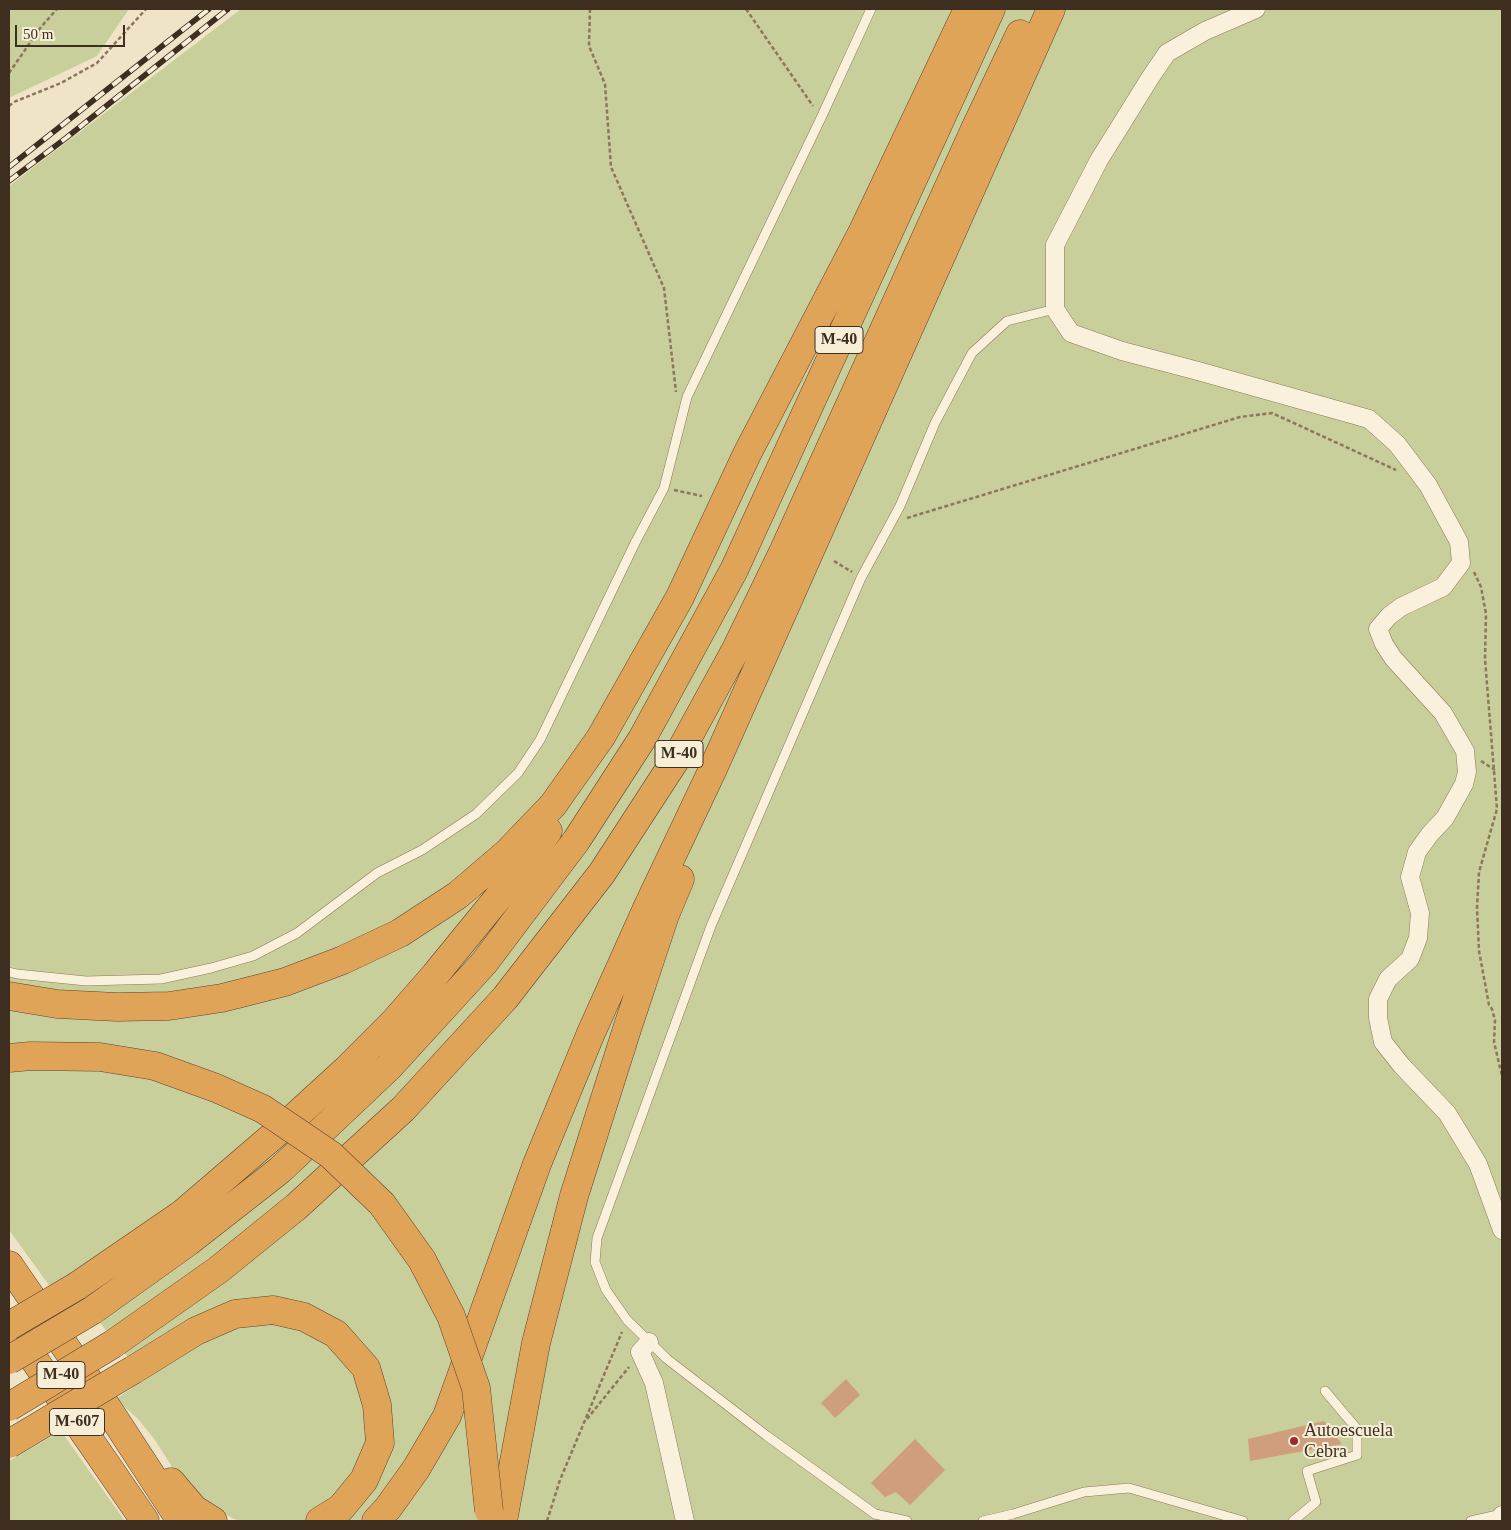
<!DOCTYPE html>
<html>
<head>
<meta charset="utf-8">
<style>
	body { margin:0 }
	#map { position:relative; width:1511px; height:1530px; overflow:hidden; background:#f0e4c8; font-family:Georgia,serif }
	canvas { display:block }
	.frame { position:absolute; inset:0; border:10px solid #3d2e20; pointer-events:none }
	.scale { position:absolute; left:15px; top:25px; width:110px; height:22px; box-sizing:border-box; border:2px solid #3d2e20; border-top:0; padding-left:6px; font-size:15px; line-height:18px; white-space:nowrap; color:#3d2e20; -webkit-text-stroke:4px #f7eed8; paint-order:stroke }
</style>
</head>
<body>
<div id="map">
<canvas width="1511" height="1530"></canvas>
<div class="frame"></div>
<div class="scale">50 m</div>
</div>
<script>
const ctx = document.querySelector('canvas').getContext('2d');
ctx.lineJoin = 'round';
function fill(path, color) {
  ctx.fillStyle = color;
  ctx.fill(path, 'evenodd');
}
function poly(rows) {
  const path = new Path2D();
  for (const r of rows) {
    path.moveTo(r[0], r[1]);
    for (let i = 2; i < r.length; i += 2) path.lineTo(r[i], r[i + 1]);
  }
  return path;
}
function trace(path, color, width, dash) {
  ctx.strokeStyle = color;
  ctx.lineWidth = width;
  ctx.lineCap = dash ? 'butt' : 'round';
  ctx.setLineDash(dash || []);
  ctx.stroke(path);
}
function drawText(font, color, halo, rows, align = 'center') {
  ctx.font = font + ' Georgia,serif';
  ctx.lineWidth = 4;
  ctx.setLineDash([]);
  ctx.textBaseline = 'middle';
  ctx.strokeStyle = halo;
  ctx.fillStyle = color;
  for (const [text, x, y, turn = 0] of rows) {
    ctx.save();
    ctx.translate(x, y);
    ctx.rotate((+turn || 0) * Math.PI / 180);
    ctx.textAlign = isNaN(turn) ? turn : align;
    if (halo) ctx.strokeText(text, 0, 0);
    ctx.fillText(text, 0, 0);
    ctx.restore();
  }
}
const green = poly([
	[9,9,129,9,97,56,9,98],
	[241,9,1502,9,1502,1521,243,1521,234,1519,214,1508,184,1486,155,1440,139,1420,116,1399,145,1379,65,1279,51,1288,9,1230,9,186],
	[61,1431,125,1521,9,1521,9,1461]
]);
const building = poly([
	[846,1379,860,1395,835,1418,821,1403],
	[1324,1421,1342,1444,1250,1461,1248,1439],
	[915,1439,945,1470,910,1505,896,1492,885,1497,871,1483]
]);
const path = poly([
	[590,9,589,46,605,84,611,167,664,288,676,392],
	[746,9,813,106],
	[9,73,41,27,57,9],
	[9,106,14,102,61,83,97,63,146,9],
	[674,490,702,496],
	[907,518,1240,417,1272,413,1396,470],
	[834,561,852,572],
	[1474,572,1481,587,1486,614,1485,659,1497,809,1479,872,1477,908,1479,951,1489,1005,1492,1009,1495,1020,1494,1042,1502,1076],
	[1481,761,1495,770],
	[587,1419,629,1367],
	[547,1521,560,1480,622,1332]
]);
const lane = poly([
	[9,972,17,974,86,981,161,979,211,968,253,956,297,933,377,873,422,850,476,814,518,773,540,740,636,541,664,488,687,397,821,118,871,9],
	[907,1521,875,1514,767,1436,667,1359,627,1320,606,1290,595,1262,597,1238,711,926,861,578,900,506,935,423,972,353,1007,321,1055,309],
	[983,1521,1013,1514,1084,1492,1129,1488,1243,1521],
	[1293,1521,1316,1502,1307,1471,1357,1455,1357,1429,1325,1391],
	[1471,1521,1502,1514]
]);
const street = poly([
	[1256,9,1205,31,1167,53,1150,78,1099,160,1055,245,1055,309,1071,333,1122,351,1198,371,1369,419,1397,444,1428,485,1459,542,1461,563,1443,587,1401,607,1389,616,1378,629,1384,644,1393,658,1443,713,1465,751,1467,772,1464,784,1445,818,1430,834,1417,852,1410,877,1420,913,1418,938,1410,959,1388,979,1378,999,1378,1018,1383,1042,1402,1066,1447,1113,1478,1164,1502,1230],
	[649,1342,640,1352,654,1383,685,1521],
	[1501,1521,1502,1515]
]);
const highway = poly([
	[9,996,57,1004,117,1007,169,1006,222,998,285,982,343,960,400,933,458,895,507,853,553,805,601,737,680,597,747,454,863,231,968,9],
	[9,1265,106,1406,181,1521],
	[77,1286,182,1214,288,1123,347,1069,394,1022,435,975,519,872,548,831],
	[93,1310,188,1242,280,1170,389,1067,484,963,576,841,642,739,734,570,991,9],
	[9,1323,145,1521],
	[113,1344,218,1270,296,1207,403,1109,505,998,602,873,676,759,735,651,784,550,975,129,1020,34],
	[133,1370,196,1331,235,1314,273,1310,304,1317,336,1334,366,1368,377,1405,380,1443,364,1480,341,1508,320,1521],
	[171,1482,194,1509,213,1521],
	[376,1521,388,1508,416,1469,447,1416,537,1164,591,1033,648,906,712,771,1051,9],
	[503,1521,536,1343,574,1196,627,1029,665,915,680,879]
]);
const rail = poly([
	[9,167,209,9],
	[9,181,66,138,228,9]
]);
const highwayBridge = poly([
	[9,1058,31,1056,100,1057,155,1066,216,1088,263,1109,331,1155,382,1204,422,1260,451,1316,476,1388,489,1511],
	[9,1326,77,1286],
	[9,1360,93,1310],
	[9,1407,113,1344],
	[9,1444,133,1370]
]);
const markers = [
	[1294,1441,5,"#9e2a2b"]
];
const shields = [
	[839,340,48],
	[679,754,48],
	[61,1375,48],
	[77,1422,55]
];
const shieldNames = [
	["M-40",839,340],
	["M-40",679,754],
	["M-40",61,1375],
	["M-607",77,1422]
];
const poiNames = [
	["Autoescuela",1304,1431],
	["Cebra",1304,1452]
];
fill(green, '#c9cf9b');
fill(building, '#cf9f7d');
trace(lane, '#8d765c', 10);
trace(street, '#8d765c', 19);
trace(highway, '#5b4430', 29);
trace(path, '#8d765c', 2.5, [4, 2.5]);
trace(lane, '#faf1dc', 9);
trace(street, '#faf1dc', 18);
trace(highway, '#e0a458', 28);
trace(rail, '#3d2e20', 5.5);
trace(rail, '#f7eed8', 4, [11]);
trace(highwayBridge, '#5b4430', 29, []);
trace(highwayBridge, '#e0a458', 28);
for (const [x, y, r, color] of markers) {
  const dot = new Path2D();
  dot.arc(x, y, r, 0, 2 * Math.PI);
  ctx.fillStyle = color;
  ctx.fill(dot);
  trace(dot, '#f7eed8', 2);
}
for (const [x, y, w] of shields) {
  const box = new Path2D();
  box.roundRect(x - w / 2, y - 13.5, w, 27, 4);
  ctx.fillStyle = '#f7eed8';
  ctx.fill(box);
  trace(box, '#3d2e20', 1);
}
drawText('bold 16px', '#3d2e20', null, shieldNames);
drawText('18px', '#3d2e20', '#f7eed8', poiNames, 'left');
</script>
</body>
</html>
